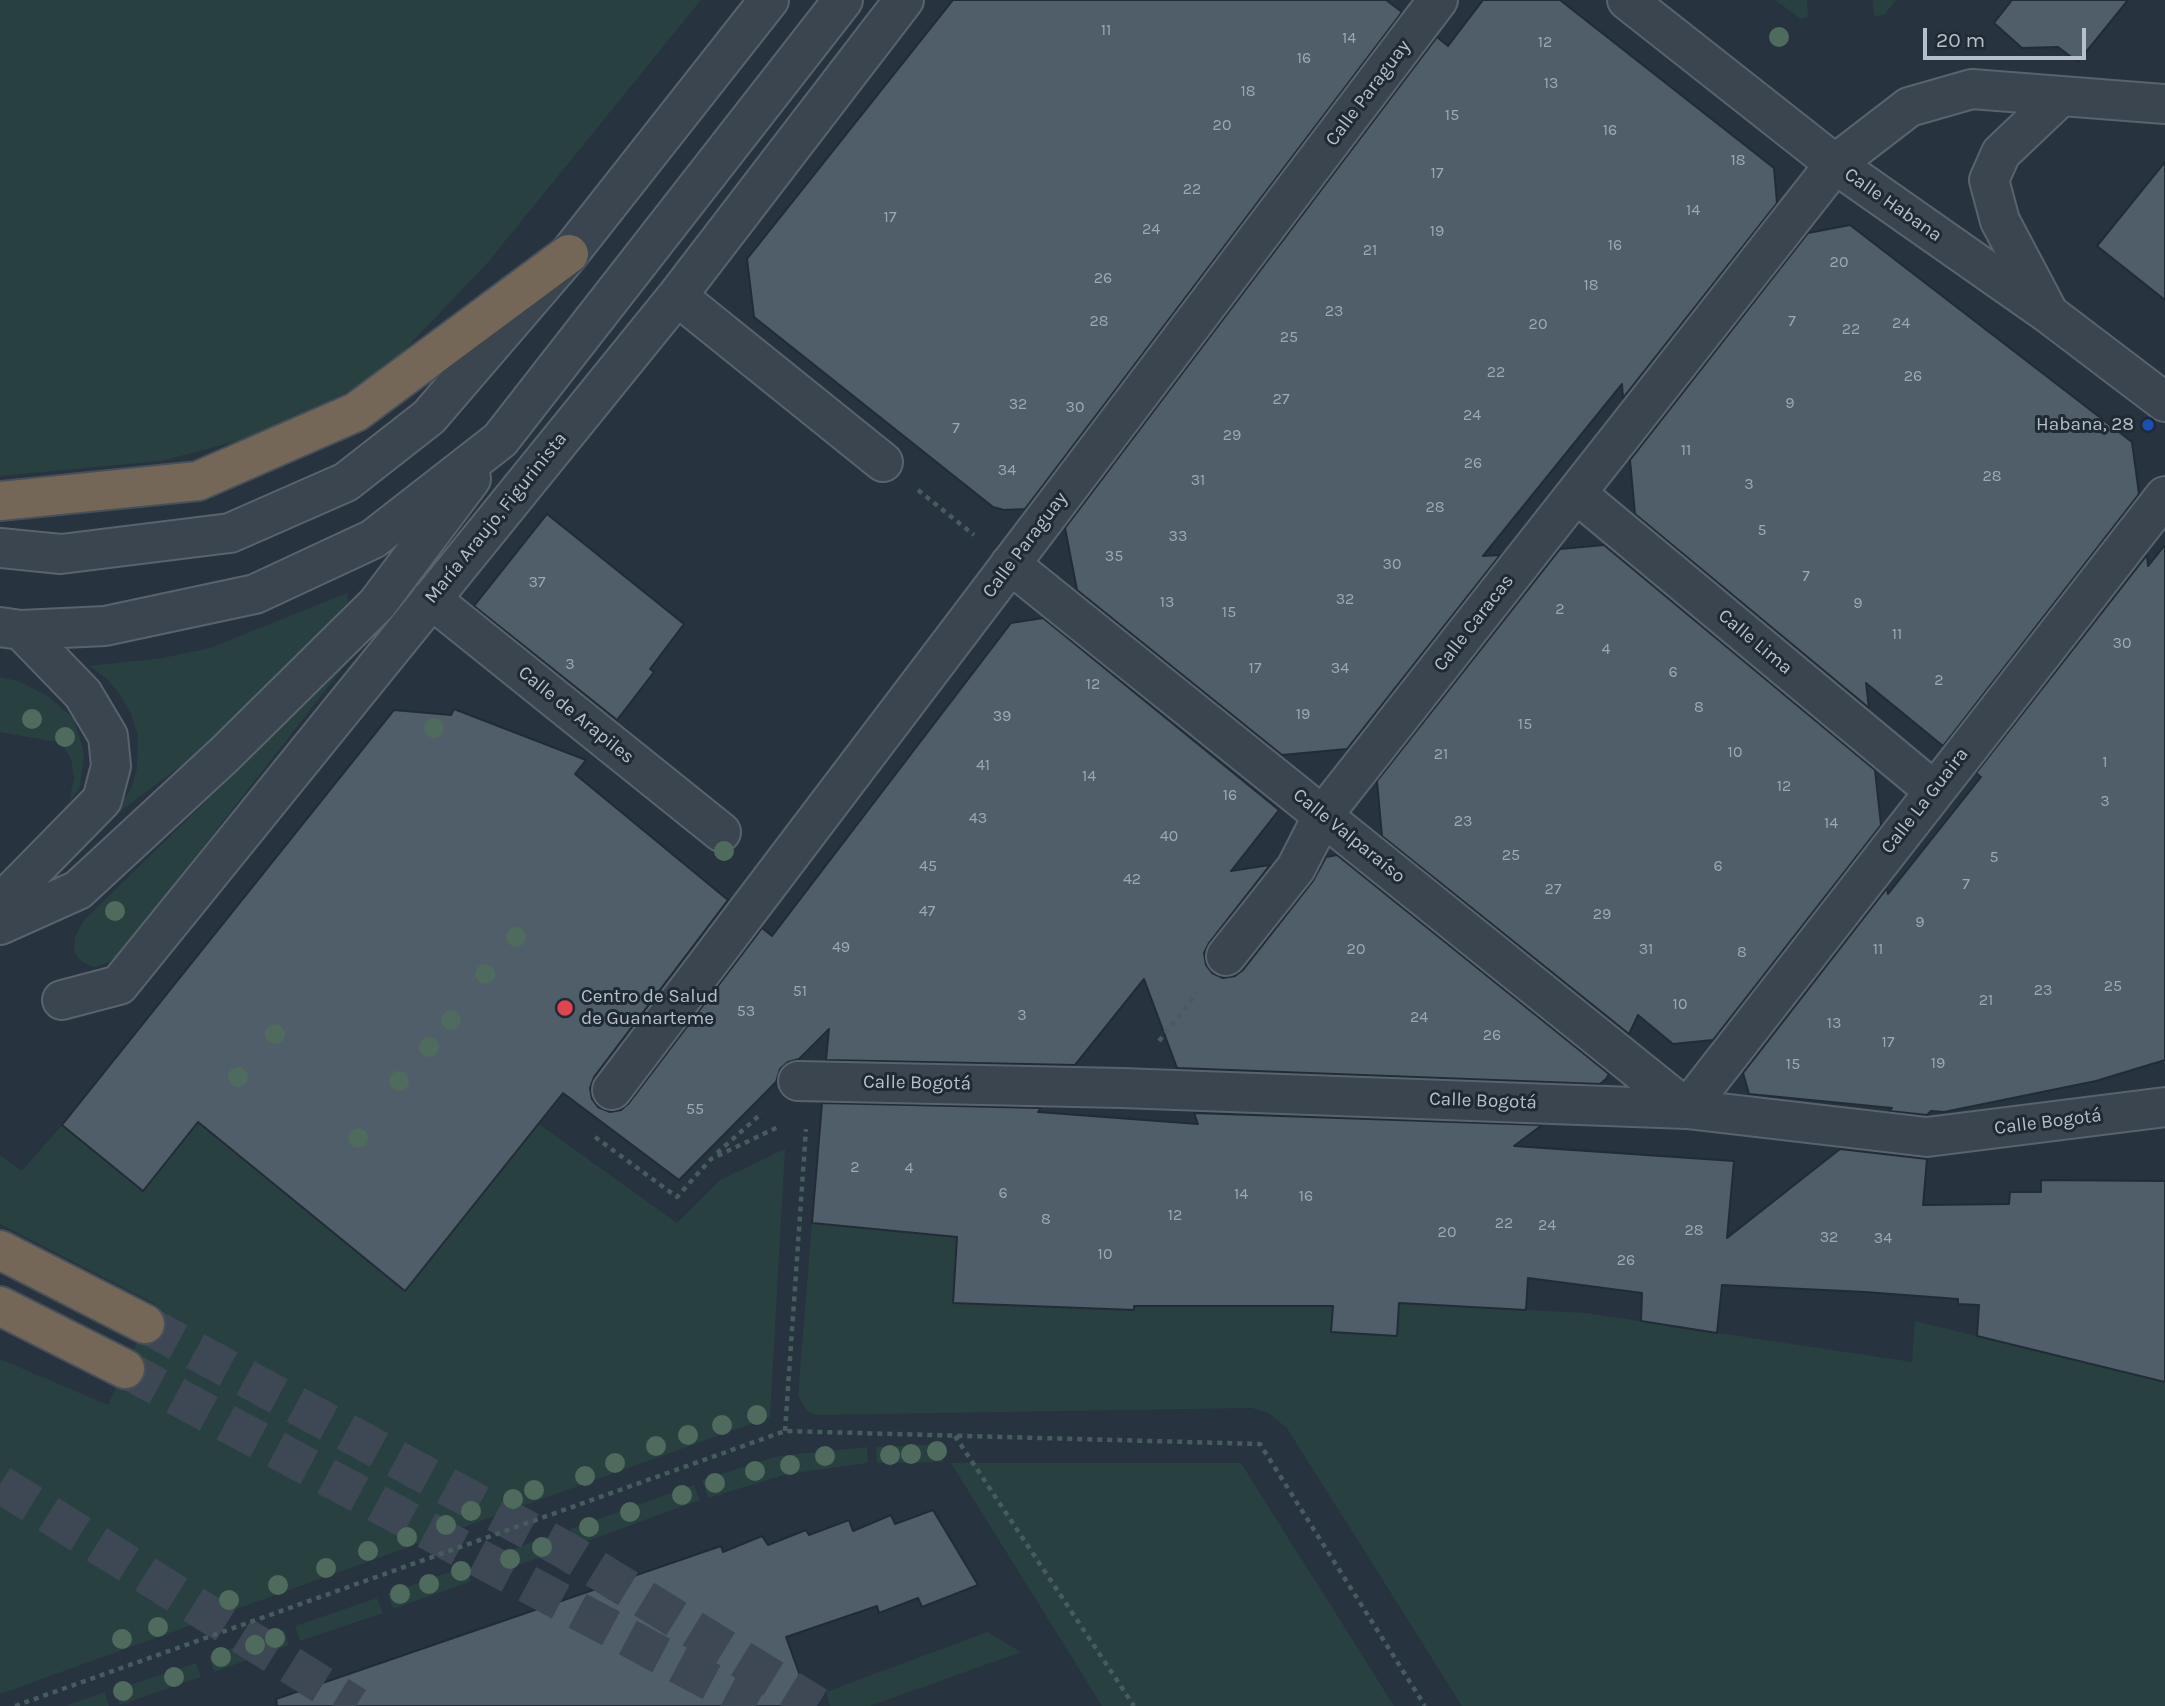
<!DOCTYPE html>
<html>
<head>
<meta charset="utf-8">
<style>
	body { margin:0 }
	#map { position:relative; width:2165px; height:1706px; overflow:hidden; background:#27333f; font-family:Karla,sans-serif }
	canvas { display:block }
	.scale { position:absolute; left:1923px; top:28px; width:163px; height:32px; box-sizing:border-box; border:4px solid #b7c0ca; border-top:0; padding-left:9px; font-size:21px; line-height:24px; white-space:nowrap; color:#b7c0ca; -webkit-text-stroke:5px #202a34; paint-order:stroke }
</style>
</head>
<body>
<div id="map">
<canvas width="2165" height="1706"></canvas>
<div class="scale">20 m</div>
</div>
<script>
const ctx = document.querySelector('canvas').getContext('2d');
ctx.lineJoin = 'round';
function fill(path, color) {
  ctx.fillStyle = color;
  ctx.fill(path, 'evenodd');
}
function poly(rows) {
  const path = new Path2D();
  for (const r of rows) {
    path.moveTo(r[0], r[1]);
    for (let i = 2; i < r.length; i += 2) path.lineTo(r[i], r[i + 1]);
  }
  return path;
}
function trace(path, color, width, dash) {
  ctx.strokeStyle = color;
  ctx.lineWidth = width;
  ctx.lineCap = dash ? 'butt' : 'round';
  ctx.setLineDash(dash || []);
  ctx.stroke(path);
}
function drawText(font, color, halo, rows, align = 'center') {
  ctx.font = font + ' Karla,sans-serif';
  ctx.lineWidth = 6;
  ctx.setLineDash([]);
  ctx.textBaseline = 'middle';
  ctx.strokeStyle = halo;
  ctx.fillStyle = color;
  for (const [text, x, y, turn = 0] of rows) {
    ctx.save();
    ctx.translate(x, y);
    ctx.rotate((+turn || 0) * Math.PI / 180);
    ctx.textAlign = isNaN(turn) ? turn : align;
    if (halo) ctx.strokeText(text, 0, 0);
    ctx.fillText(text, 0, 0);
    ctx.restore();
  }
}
const green = poly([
	[0,0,701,0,489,261,380,376,260,435,161,461,0,476],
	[1775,0,1807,0,1808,17,1801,19],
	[1873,0,1896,0,1884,15,1874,16],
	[347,593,348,602,302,653,207,746,109,820,131,789,137,768,138,736,131,714,121,696,106,678,89,666,163,658,210,648],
	[368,636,120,953,108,963,94,967,82,962,74,952,75,937,84,920,233,775],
	[0,677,18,681,48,696,74,719,84,753,80,787,69,802,74,777,71,759,62,743,0,732],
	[198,1122,404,1291,539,1124,677,1223,720,1180,785,1149,770,1417,0,1694,0,1359,108,1405,155,1304,0,1224,0,1155,22,1171,62,1125,143,1190],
	[812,1223,957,1234,953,1303,1134,1310,1134,1306,1266,1306,1334,1300,1331,1332,1396,1336,1399,1303,1586,1313,1912,1362,1915,1321,2165,1382,2165,1706,1462,1706,1287,1428,1268,1413,1252,1408,817,1415,807,1411,798,1396],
	[942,1444,943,1462,877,1463,876,1447],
	[867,1447,868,1463,787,1474,708,1498,702,1480,778,1456],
	[951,1463,1241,1463,1394,1706,1102,1706],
	[694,1485,700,1500,576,1545,570,1529],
	[556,1534,561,1550,484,1577,478,1561],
	[466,1566,471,1581,393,1609,388,1594],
	[377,1598,383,1613,300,1641,295,1626],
	[284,1630,289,1645,214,1672,209,1656],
	[987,1632,1021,1652,870,1706,830,1706,826,1692],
	[196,1663,201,1677,120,1705,115,1690],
	[105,1692,109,1706,65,1706]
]);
const building = poly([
	[953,0,1386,0,1402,12,1025,509,1004,510,993,507,754,317,747,259,953,0],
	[1483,0,1560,0,1774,168,1777,203,1623,398,1622,384,1483,556,1500,555,1347,749,1282,755,1077,590,1065,528,1437,37,1448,46,1483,0],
	[2012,0,2128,0,2078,62,2058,47,2022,48,1994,23,2012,0],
	[2165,162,2165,300,2097,246,2165,162],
	[1850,225,2132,442,2139,494,1943,746,1866,683,1869,708,1635,514,1630,460,1808,233,1850,225],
	[547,514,684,624,650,669,654,672,617,720,474,606,547,514],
	[1604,545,1875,770,1881,825,1713,1040,1673,1044,1638,1015,1629,1034,1382,836,1377,781,1560,549,1604,545],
	[2165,545,2165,1060,2096,1081,1944,1112,1931,1111,1927,1115,1889,1111,1892,1108,1749,1094,1743,1073,1887,888,1888,894,1981,777,1976,773,2147,555,2148,566,2165,545],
	[1043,618,1279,810,1231,871,1270,865,1209,943,1204,953,1206,965,1212,973,1223,978,1235,976,1243,970,1313,881,1326,857,1337,855,1609,1074,1606,1079,1600,1084,1177,1068,1144,979,1075,1065,826,1060,829,1029,799,1059,788,1062,780,1069,776,1082,679,1180,563,1093,405,1291,198,1122,143,1191,62,1125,394,710,451,715,454,709,586,760,575,774,728,900,594,1077,590,1088,592,1099,598,1107,610,1112,621,1110,629,1103,762,928,772,936,1011,623,1043,618],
	[822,1103,1041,1108,1038,1112,1198,1124,1194,1113,1542,1125,1514,1146,1734,1161,1727,1238,1840,1149,1927,1159,1923,1205,2009,1204,2010,1192,2041,1192,2041,1180,2165,1181,2165,1382,1977,1336,1979,1305,1958,1304,1958,1299,1865,1292,1722,1285,1717,1333,1641,1321,1642,1293,1528,1278,1526,1310,1399,1303,1397,1336,1331,1332,1333,1306,1134,1306,1134,1310,953,1303,957,1237,812,1223,822,1103],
	[933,1510,978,1585,922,1607,918,1598,879,1613,877,1606,786,1637,811,1706,277,1706,276,1699,721,1546,723,1552,762,1536,768,1545,806,1530,809,1535,849,1520,853,1531,891,1515,895,1524,933,1510]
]);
const highwayTunnel = poly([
	[145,1324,565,1550,817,1706],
	[125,1369,756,1706],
	[0,1484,356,1706]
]);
const path = poly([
	[918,490,974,535],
	[1159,1041,1197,993],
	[595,1137,677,1197,711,1159,780,1126],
	[717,1153,762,1113],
	[785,1431,806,1129],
	[955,1436,1134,1706],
	[15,1706,785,1431,1260,1444,1425,1706]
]);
const minor = poly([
	[1627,0,1835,164,2049,314,2165,402],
	[677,296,883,462],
	[2047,310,2000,221,1989,180,2001,153,2060,97],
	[1577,494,1933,790],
	[0,548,61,554,230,533,346,482,429,417,569,254,769,0],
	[1010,564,1687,1109,2165,496],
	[431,599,721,832],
	[0,627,21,630,105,626,255,594,373,539,500,440,843,0],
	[0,904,102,800,111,766,108,736,83,694,21,630],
	[0,925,78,890,224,755,377,604,471,479],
	[1226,956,1296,868,1323,815,1835,164,1909,107,1972,89,2165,104],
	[62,1000,119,985,677,296,904,0],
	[798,1081,1122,1088,1687,1109,1927,1137,2165,1107],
	[612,1090,1438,0]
]);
const highway = poly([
	[0,501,198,481,356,412,569,254],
	[0,1250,145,1324],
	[0,1306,125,1369]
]);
const trees = [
	[1779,37],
	[32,719],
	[434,728],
	[65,737],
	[724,851],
	[115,911],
	[516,937],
	[485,974],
	[451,1020],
	[275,1034],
	[429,1047],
	[238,1077],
	[399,1081],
	[358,1138],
	[757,1415],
	[722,1425],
	[688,1435],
	[656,1446],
	[937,1451],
	[911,1454],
	[890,1455],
	[825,1456],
	[615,1463],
	[790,1465],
	[755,1471],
	[585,1476],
	[715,1483],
	[534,1490],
	[682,1495],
	[513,1499],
	[471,1511],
	[630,1512],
	[446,1525],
	[589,1527],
	[407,1537],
	[542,1547],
	[368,1551],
	[510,1559],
	[326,1568],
	[461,1571],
	[429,1584],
	[278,1585],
	[400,1594],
	[229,1600],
	[158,1627],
	[275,1638],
	[122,1639],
	[255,1645],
	[221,1657],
	[174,1677],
	[123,1691]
];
const markers = [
	[2148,425,7,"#1a4fb4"],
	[565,1008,9,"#e0444e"]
];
const numberNames = [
	["11",1106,30],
	["14",1349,38],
	["12",1545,42],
	["16",1304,58],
	["13",1551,83],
	["18",1248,91],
	["15",1452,115],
	["20",1222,125],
	["16",1610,130],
	["18",1738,160],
	["17",1437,173],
	["22",1192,189],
	["14",1693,210],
	["17",890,217],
	["24",1151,229],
	["19",1437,231],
	["16",1615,245],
	["21",1370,250],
	["20",1839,262],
	["26",1103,278],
	["18",1591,285],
	["23",1334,311],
	["28",1099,321],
	["7",1792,321],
	["24",1901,323],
	["20",1538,324],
	["22",1851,329],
	["25",1289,337],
	["22",1496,372],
	["26",1913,376],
	["27",1281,399],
	["9",1790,403],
	["32",1018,404],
	["30",1075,407],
	["24",1472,415],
	["7",956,428],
	["29",1232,435],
	["11",1686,450],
	["26",1473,463],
	["34",1007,470],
	["28",1992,476],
	["31",1198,480],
	["3",1749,484],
	["28",1435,507],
	["5",1762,530],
	["33",1178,536],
	["35",1114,556],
	["30",1392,564],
	["7",1806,576],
	["37",537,582],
	["32",1345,599],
	["13",1167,602],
	["9",1858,603],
	["2",1560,609],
	["15",1229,612],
	["11",1897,634],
	["30",2122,643],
	["4",1606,649],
	["3",570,664],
	["17",1255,668],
	["34",1340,668],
	["6",1673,672],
	["2",1939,680],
	["12",1093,684],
	["8",1699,707],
	["19",1303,714],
	["39",1002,716],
	["15",1525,724],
	["10",1735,752],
	["21",1441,754],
	["1",2105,762],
	["41",983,765],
	["14",1089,776],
	["12",1784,786],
	["16",1230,795],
	["3",2105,801],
	["43",978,818],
	["23",1463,821],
	["14",1831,823],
	["40",1169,836],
	["25",1511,855],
	["5",1994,857],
	["45",928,866],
	["6",1718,866],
	["42",1132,879],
	["7",1966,884],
	["27",1553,889],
	["47",927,911],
	["29",1602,914],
	["9",1920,922],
	["49",841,947],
	["20",1356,949],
	["31",1646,949],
	["11",1878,949],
	["8",1742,952],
	["25",2113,986],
	["23",2043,990],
	["51",800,991],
	["21",1986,1000],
	["10",1680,1004],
	["53",746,1011],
	["3",1022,1015],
	["24",1419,1017],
	["13",1834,1023],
	["26",1492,1035],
	["17",1888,1042],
	["19",1938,1063],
	["15",1793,1064],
	["55",695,1109],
	["2",855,1167],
	["4",909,1168],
	["6",1003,1193],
	["14",1241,1194],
	["16",1306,1196],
	["12",1175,1215],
	["8",1046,1219],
	["22",1504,1223],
	["24",1547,1225],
	["28",1694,1230],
	["20",1447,1232],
	["32",1829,1237],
	["34",1883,1238],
	["10",1105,1254],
	["26",1626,1260]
];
const streetNames = [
	["Calle Paraguay",1368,93,-53],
	["Calle Habana",1893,205,35],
	["María Araujo, Figurinista",496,518,-51],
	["Calle Paraguay",1025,545,-53],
	["Calle Caracas",1474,623,-52],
	["Calle Lima",1755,642,40],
	["Calle de Arapiles",576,715,39],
	["Calle La Guaira",1925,801,-52],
	["Calle Valparaíso",1349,836,39],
	["Calle Bogotá",917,1083,1],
	["Calle Bogotá",1483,1101,2],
	["Calle Bogotá",2048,1122,-7]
];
const poiNames = [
	["Habana, 28",2134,425],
	["Centro de Salud",581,997,"left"],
	["de Guanarteme",581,1019,"left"]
];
fill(green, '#294040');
fill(building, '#505e6a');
trace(building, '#222c36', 2);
trace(highwayTunnel, '#3d4854', 38, [38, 19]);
trace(minor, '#59636d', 42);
trace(highway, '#46505a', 42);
trace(path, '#475c5d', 4.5, [5, 5]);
trace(minor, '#3b454f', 38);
trace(highway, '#756758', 38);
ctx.fillStyle = '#4f6b5d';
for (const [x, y] of trees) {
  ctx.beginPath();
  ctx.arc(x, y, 10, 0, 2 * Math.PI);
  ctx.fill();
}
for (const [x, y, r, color] of markers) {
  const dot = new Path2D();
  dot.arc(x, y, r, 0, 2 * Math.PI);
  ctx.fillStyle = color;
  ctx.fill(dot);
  trace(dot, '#202a34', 2.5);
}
drawText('16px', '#9da8b2', null, numberNames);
drawText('19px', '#b7c0ca', '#202a34', streetNames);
drawText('19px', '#b7c0ca', '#202a34', poiNames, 'right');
</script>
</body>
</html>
